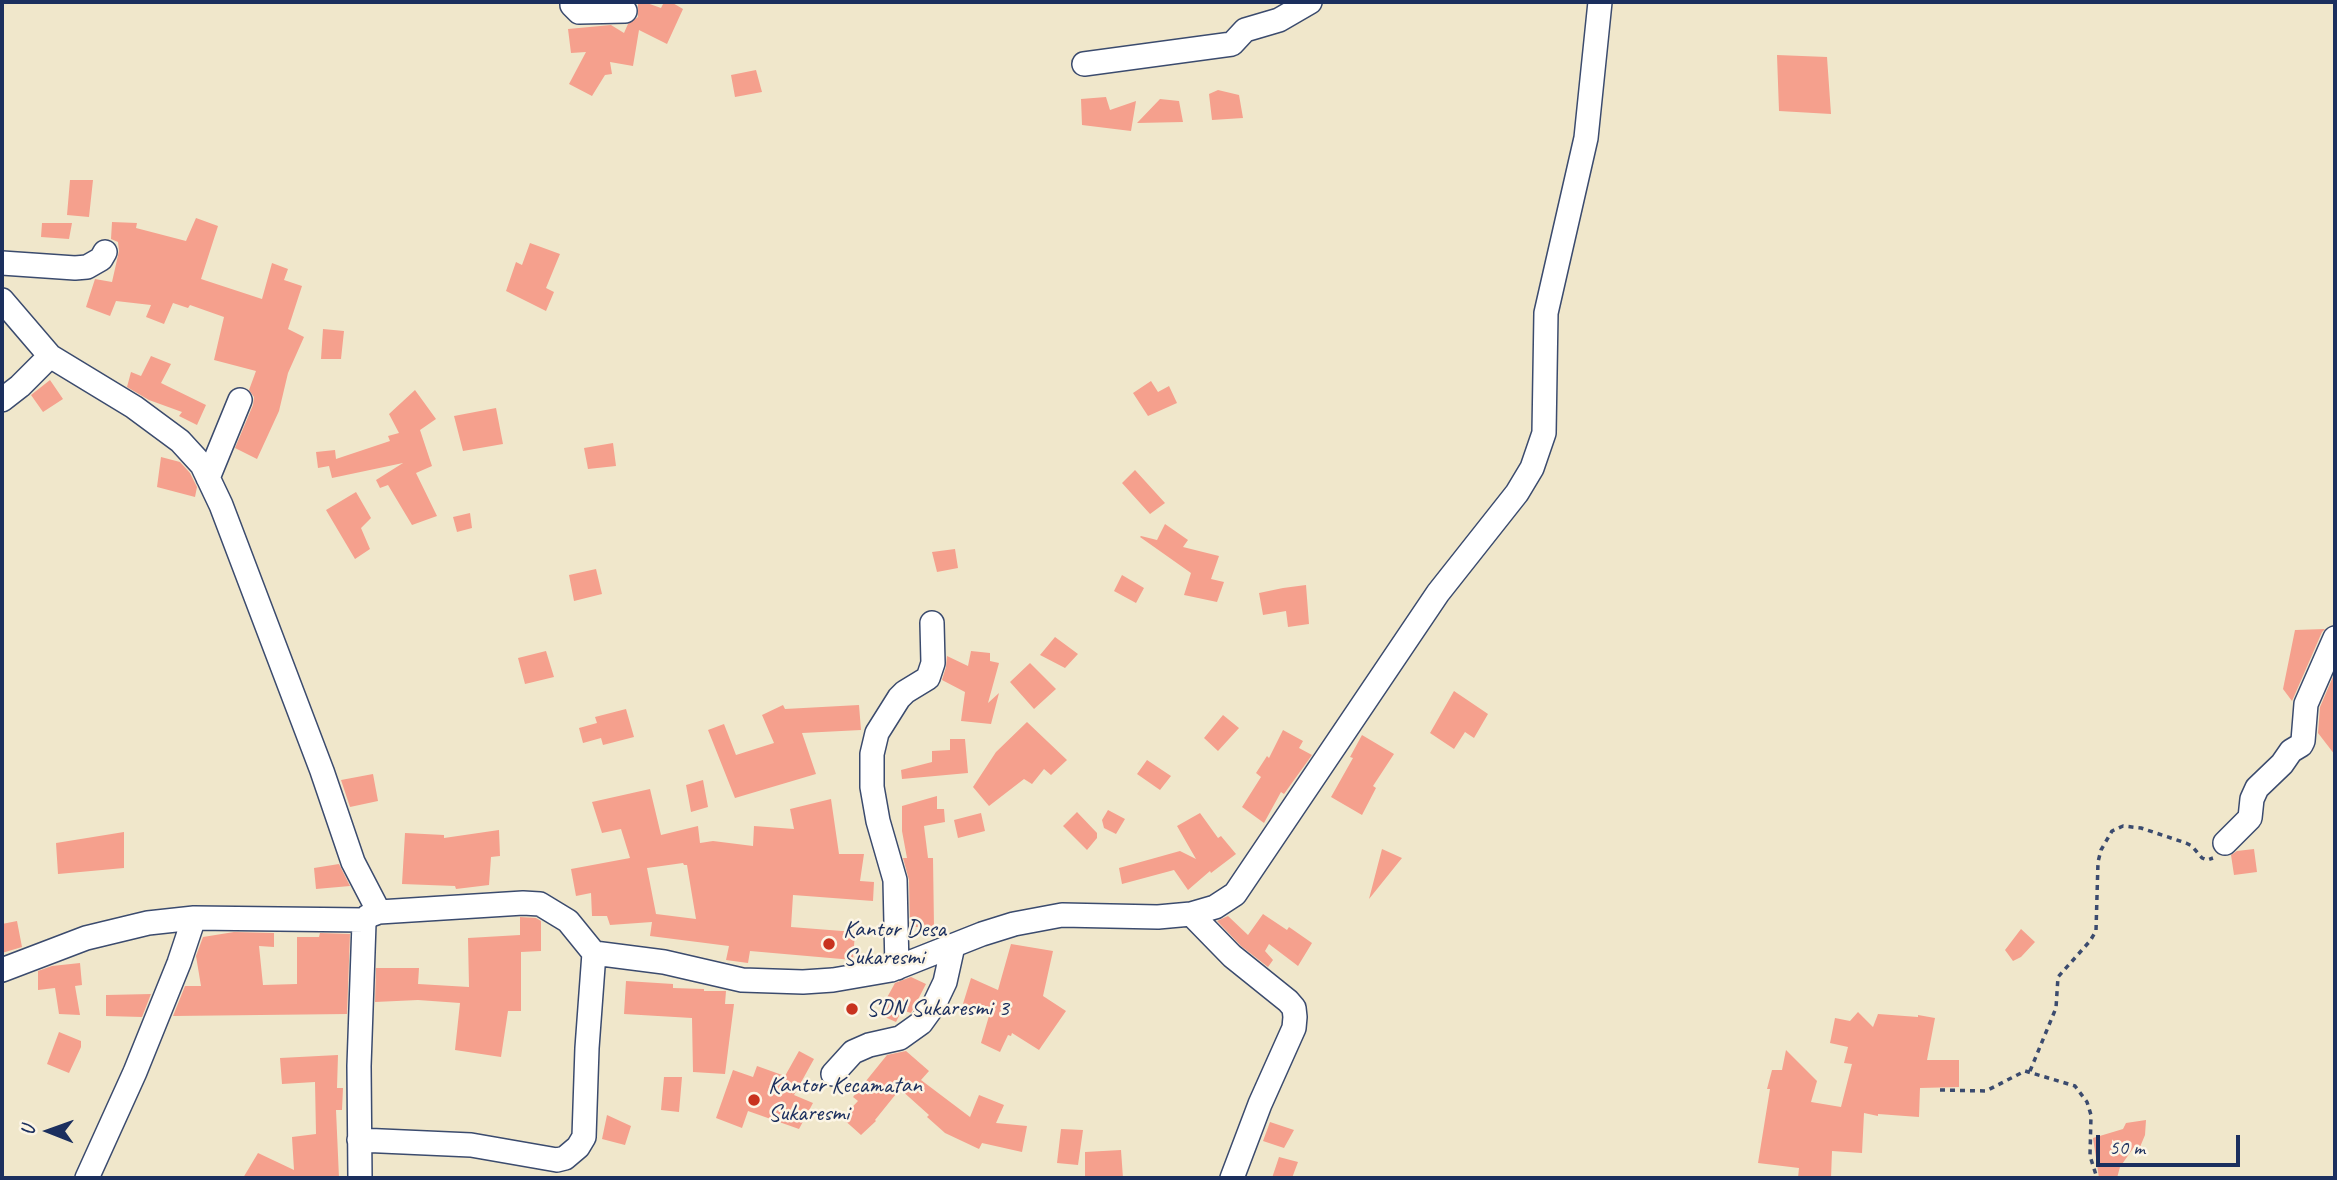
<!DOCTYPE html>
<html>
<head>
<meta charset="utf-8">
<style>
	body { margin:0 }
	#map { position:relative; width:2337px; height:1180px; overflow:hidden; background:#f0e7cb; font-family:Caveat,sans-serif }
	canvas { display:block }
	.frame { position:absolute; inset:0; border:4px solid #1b2f5e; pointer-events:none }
	.north { position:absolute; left:14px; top:1096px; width:70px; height:70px; -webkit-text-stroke:5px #fcf5e5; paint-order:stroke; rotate:271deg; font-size:19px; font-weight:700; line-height:28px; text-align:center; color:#1b2f5e }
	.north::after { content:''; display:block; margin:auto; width:24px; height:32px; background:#1b2f5e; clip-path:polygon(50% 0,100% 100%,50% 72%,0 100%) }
	.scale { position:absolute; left:2096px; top:1135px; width:144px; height:32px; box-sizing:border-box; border:4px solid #1b2f5e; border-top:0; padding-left:9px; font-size:21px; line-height:24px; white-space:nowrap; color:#1b2f5e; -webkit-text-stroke:5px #fcf5e5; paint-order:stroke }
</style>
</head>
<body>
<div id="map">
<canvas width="2337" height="1180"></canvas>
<div class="frame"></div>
<div class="north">U</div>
<div class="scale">50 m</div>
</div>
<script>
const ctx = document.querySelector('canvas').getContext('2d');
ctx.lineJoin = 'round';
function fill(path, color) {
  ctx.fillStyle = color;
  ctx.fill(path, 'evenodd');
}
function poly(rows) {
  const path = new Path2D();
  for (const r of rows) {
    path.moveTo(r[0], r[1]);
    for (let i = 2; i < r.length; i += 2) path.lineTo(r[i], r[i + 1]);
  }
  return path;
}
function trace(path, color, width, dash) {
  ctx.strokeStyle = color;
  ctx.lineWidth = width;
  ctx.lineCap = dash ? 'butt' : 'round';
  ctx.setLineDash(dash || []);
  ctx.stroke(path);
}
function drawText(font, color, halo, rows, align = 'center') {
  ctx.font = font + ' Caveat,sans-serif';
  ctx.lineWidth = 5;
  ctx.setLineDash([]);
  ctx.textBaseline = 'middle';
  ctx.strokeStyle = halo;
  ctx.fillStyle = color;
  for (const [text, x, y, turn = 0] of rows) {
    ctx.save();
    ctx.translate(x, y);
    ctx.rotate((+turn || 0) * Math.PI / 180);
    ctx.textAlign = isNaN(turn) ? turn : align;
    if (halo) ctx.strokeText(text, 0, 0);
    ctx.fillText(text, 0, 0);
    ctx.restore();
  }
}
const building = poly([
	[638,2,644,2,661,8,664,2,671,2,683,9,667,44,639,30,633,66,610,62,612,74,605,75,592,96,569,84,586,52,571,53,568,29,611,25,624,33,628,24,638,17],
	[1777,55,1827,57,1831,114,1779,111],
	[756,70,762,92,735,97,731,75],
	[1218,90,1239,95,1243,118,1212,120,1209,94],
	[1106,97,1110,110,1136,101,1131,131,1082,125,1081,99],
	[1160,99,1179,101,1183,122,1137,123],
	[70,180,93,180,89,217,67,215],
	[196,218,218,226,201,279,262,299,272,263,288,269,284,280,302,286,288,329,304,337,288,373,279,411,257,459,235,448,253,405,254,397,249,390,256,371,214,360,224,317,190,305,188,308,173,303,164,324,146,317,151,305,116,301,110,316,86,307,95,279,112,282,119,251,118,242,111,239,112,222,137,223,136,228,186,241],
	[42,223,72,223,69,239,41,237],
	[530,243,560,254,546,288,554,292,546,311,506,291,516,262,522,265],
	[323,329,344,331,341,359,321,359],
	[151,356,171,364,161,383,206,405,197,425,179,416,182,412,149,400,127,387,131,372,141,376],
	[50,380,63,399,43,412,31,395],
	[1151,381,1158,392,1169,386,1177,403,1148,416,1133,393],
	[415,390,436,419,420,430,432,466,416,473,437,516,412,525,388,485,380,488,376,480,403,463,332,478,329,466,318,468,316,452,335,450,336,459,390,441,388,436,399,433,389,414],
	[496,408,503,444,463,451,454,416],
	[613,443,616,466,588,469,584,448],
	[161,457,180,462,190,473,197,487,195,497,157,487],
	[1135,470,1165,503,1150,514,1122,483],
	[356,492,371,518,361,528,370,549,355,559,326,510],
	[470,513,472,528,457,532,453,517],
	[1165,524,1188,540,1183,547,1219,556,1211,579,1224,582,1217,602,1184,595,1191,573,1140,537,1141,536,1157,540],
	[955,549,958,568,937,572,932,552],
	[596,569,602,594,574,601,569,575],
	[1122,575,1144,588,1136,603,1114,591],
	[1306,585,1309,624,1288,627,1286,611,1263,615,1259,593,1283,588],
	[2325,629,2322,632,2292,701,2283,689,2295,630],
	[1055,637,1078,654,1065,668,1040,655],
	[546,651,554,677,525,684,518,658],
	[971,651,990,653,990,661,999,663,988,703,999,693,991,724,961,721,965,692,942,680,946,667,947,656,968,666],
	[1030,663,1056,689,1034,709,1010,682],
	[2335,672,2335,755,2318,733,2320,707],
	[1454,691,1488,714,1474,738,1465,732,1454,749,1430,733],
	[783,705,785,709,859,705,861,730,802,733,816,774,735,798,708,730,724,724,736,755,774,743,762,715],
	[626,709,634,737,603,745,601,738,583,743,579,728,597,723,595,717],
	[1223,715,1239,728,1218,751,1204,738],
	[1027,722,1067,760,1051,775,1044,769,1032,784,1024,779,989,806,973,787,996,752],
	[1283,730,1303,741,1299,748,1312,755,1284,794,1281,792,1264,823,1242,807,1261,777,1256,773,1267,756,1269,758],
	[1362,735,1394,754,1373,786,1376,788,1362,815,1331,797,1353,758,1350,757],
	[950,739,965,739,968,773,902,779,901,770,932,762,932,751,950,750],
	[1147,760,1171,776,1160,790,1137,774],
	[373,774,378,801,350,807,341,780],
	[703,780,708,807,691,812,686,785],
	[650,789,661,835,698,826,700,843,713,841,753,846,754,826,794,829,790,809,831,799,839,854,864,854,860,881,874,882,873,901,793,895,791,927,855,932,853,960,750,951,748,963,726,960,729,946,650,936,652,922,610,925,607,916,592,916,591,893,576,896,571,869,630,858,621,829,602,833,592,802],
	[683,863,684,865,687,865,696,919,656,914,647,868],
	[937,796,937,809,944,809,945,822,924,826,928,858,933,858,934,927,910,927,909,880,903,858,907,858,902,831,902,806],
	[1108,810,1125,819,1116,834,1104,828,1102,820],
	[1077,812,1097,833,1097,838,1087,850,1063,826],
	[981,813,985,831,958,838,954,820],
	[1200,813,1218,838,1221,836,1236,854,1211,873,1210,871,1188,890,1174,870,1122,884,1119,868,1180,851,1196,859,1177,826],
	[499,830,500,856,491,857,489,885,456,889,455,886,402,884,405,833,444,835,444,838],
	[124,832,124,868,58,874,56,843],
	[1382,849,1402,858,1369,899],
	[2254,849,2257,872,2234,875,2231,855,2237,851],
	[339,864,350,886,316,889,314,868],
	[1263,914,1287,930,1289,927,1312,943,1298,966,1269,944,1265,951,1273,960,1268,967,1241,946,1217,921,1228,916,1248,935],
	[520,917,536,918,541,921,541,951,521,952,521,1011,508,1011,501,1057,455,1050,460,1003,418,1000,375,1002,376,968,419,968,418,984,469,987,468,938,520,935],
	[17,921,22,947,2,953,2,924],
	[2021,929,2035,942,2021,957,2013,961,2005,950],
	[234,932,274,933,274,947,259,946,263,985,297,984,297,937,319,937,320,933,350,934,347,1014,173,1016,185,986,201,986,196,956,203,937],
	[1011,944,1053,951,1043,996,1066,1011,1039,1050,1012,1033,1011,1036,1008,1035,1000,1052,981,1043,989,1016,962,1007,971,978,998,990],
	[80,963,82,985,75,986,80,1015,59,1014,55,988,38,990,38,971,52,966],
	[911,977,926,984,911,1013,902,1010,896,1022,878,1014,895,983],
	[626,981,673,984,673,988,704,989,704,991,726,991,725,1004,734,1004,725,1074,693,1072,692,1018,624,1014],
	[151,994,142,1017,106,1016,106,995],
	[1858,1012,1873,1027,1878,1014,1918,1017,1918,1015,1935,1018,1927,1060,1959,1060,1959,1087,1920,1088,1919,1117,1878,1114,1878,1116,1864,1113,1862,1153,1832,1151,1831,1178,1798,1178,1799,1168,1758,1163,1770,1089,1767,1089,1772,1070,1782,1070,1786,1050,1817,1081,1811,1102,1841,1107,1852,1064,1844,1063,1848,1047,1830,1043,1835,1018,1850,1021],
	[59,1032,81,1041,81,1047,69,1073,47,1064],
	[799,1051,814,1059,794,1095,813,1103,799,1129,748,1111,742,1128,716,1118,733,1070,753,1077,757,1066,785,1076],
	[906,1051,929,1071,921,1080,970,1117,979,1095,1004,1105,996,1123,1027,1126,1022,1152,982,1143,979,1149,945,1133,927,1117,929,1115,900,1089,875,1120,876,1121,861,1135,842,1118,858,1101,853,1097,887,1055],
	[338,1055,337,1088,343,1088,342,1110,336,1110,339,1178,243,1178,258,1153,294,1170,292,1137,316,1134,315,1082,282,1084,280,1058],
	[664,1077,682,1077,679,1112,661,1110],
	[607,1115,631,1126,625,1145,602,1139],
	[2146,1120,2145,1135,2140,1147,2134,1147,2120,1167,2117,1178,2099,1178,2093,1138,2123,1129,2126,1123],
	[1270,1122,1294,1130,1284,1148,1263,1141],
	[1061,1129,1083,1130,1078,1165,1057,1163],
	[1121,1150,1123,1178,1085,1178,1085,1152],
	[1279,1157,1298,1162,1292,1178,1272,1178]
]);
const path = poly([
	[2030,1071,2056,1008,2058,977,2090,941,2096,931,2098,862,2101,850,2112,831,2123,826,2141,828,2186,843,2192,846,2202,858,2207,860,2213,858],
	[1940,1090,1986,1091,2025,1071,2075,1086,2087,1102,2091,1115,2090,1156,2097,1178]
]);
const street = poly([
	[572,2,572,5,579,12,625,11],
	[1084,64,1232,44,1245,30,1279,20,1310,2],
	[2,263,75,268,87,267,101,259,105,252],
	[2,300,50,356,134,407,180,441,202,465,221,505,322,771,353,862,379,912],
	[2,400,20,386,50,356],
	[208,478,240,400],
	[2225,843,2250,818,2252,799,2257,788,2282,764,2291,751,2301,745,2303,741,2306,704,2335,638],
	[1191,914,1232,956,1288,1001,1294,1008,1295,1017,1294,1028,1260,1104,1232,1178],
	[897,968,895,880,878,821,872,787,872,754,877,733,899,698,905,692,928,678,933,663,932,623],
	[2,970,86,938,148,923,194,918,364,920],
	[833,1074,853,1052,869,1045,900,1038,921,1023,934,1005,945,982,953,946],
	[359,1140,471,1145,557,1160,565,1158,578,1147,584,1137,587,1048,594,953],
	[87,1178,135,1072,179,963,194,918],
	[360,1178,359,1066,364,923,368,916,379,912,523,903,540,904,568,921,594,953,664,962,742,980,803,982,833,980,891,970,982,934,1014,924,1062,915,1158,917,1191,914,1215,907,1235,894,1438,593,1517,493,1532,468,1544,433,1546,313,1586,138,1600,2]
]);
const markers = [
	[829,944,7,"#c8321e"],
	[852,1009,7,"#c8321e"],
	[754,1100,7,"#c8321e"]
];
const poiNames = [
	["Kantor Desa",843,930],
	["Sukaresmi",843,958],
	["SDN Sukaresmi 3",866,1009],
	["Kantor Kecamatan",768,1086],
	["Sukaresmi",768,1114]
];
fill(building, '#f5a08d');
trace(street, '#3b4b6e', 26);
trace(path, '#3b4b6e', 3.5, [5, 5]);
trace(street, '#fff', 23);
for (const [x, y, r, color] of markers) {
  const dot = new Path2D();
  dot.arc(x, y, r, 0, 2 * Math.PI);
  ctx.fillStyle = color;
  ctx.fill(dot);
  trace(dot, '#fcf5e5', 2.5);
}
drawText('24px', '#1b2f5e', '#fcf5e5', poiNames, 'left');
</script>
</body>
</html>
